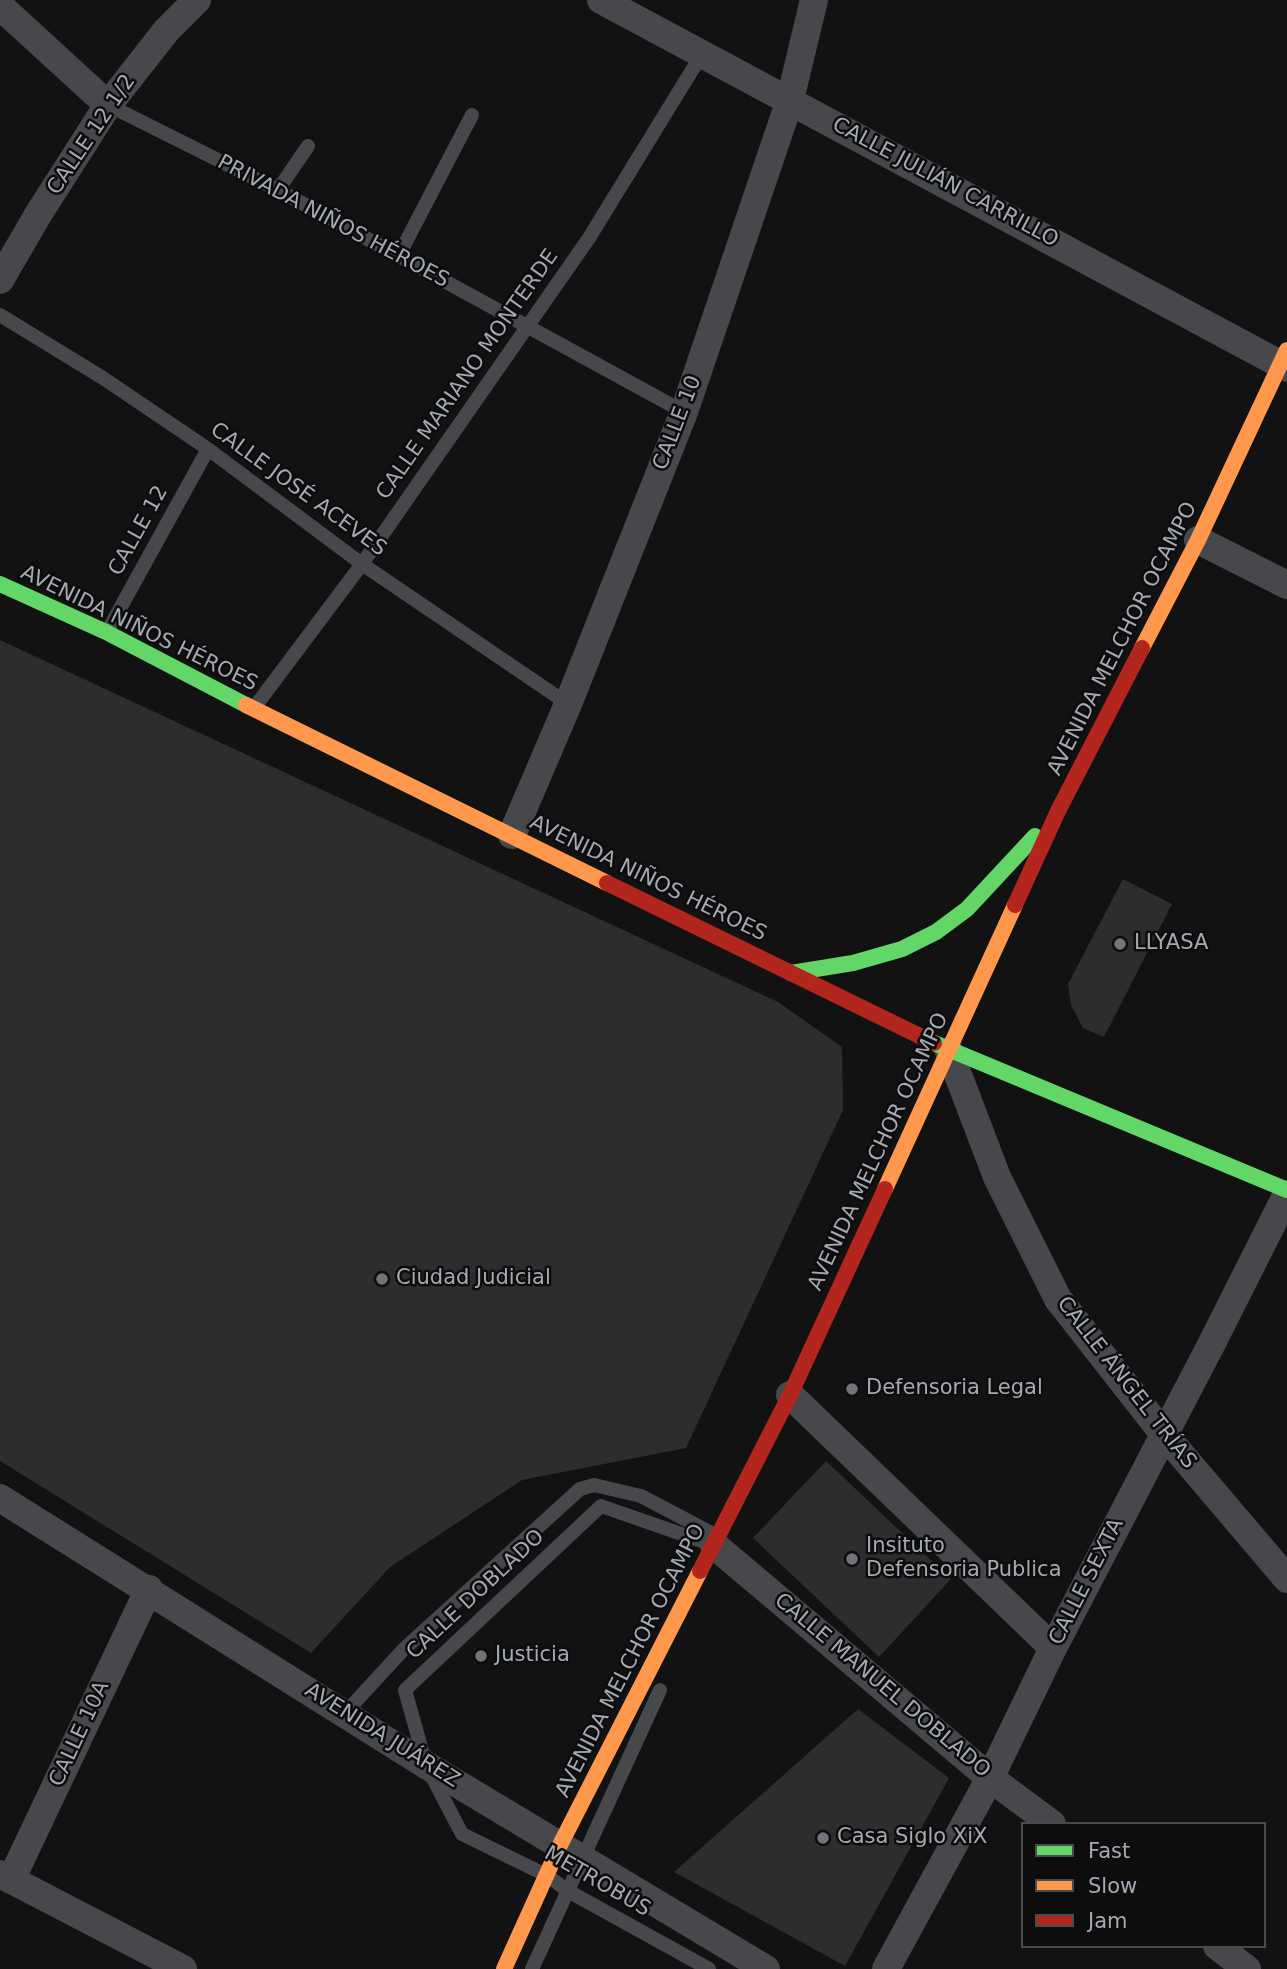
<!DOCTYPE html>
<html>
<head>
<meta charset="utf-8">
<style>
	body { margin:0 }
	#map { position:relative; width:1287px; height:1969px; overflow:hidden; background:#121213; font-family:"DejaVu Sans",sans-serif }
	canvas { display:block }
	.legend { position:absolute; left:1021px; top:1822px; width:245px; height:126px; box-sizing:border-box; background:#0d0d0e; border:2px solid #494b50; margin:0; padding:9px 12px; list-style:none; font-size:21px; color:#a4a9b3 }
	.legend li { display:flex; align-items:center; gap:14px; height:35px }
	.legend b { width:35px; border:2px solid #494b50 }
</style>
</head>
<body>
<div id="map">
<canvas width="1287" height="1969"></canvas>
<ul class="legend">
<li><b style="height:9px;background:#63d668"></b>Fast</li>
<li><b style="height:9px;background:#ff974d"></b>Slow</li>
<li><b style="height:9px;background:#b3261e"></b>Jam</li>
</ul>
</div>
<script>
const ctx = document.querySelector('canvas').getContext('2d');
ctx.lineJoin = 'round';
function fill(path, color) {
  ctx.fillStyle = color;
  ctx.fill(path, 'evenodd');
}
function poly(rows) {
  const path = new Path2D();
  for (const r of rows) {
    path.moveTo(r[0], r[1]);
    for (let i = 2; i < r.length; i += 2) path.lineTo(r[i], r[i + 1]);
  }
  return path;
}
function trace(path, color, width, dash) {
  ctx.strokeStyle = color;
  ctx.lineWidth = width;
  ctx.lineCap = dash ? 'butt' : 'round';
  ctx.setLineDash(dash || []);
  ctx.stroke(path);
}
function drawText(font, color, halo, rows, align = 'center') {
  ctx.font = font + ' "DejaVu Sans",sans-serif';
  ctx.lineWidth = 5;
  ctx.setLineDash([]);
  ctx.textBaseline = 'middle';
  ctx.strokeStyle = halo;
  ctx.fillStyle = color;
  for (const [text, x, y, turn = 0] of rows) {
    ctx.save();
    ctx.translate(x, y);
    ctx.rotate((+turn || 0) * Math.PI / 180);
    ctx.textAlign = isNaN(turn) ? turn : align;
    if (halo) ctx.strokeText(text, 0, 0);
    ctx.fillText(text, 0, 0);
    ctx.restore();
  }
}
const building = poly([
	[0,640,778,1002,842,1047,843,1110,686,1448,522,1480,390,1567,311,1653,0,1461],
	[1123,879,1172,904,1104,1037,1083,1028,1071,1005,1068,984],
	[826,1461,951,1579,879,1657,753,1538],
	[858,1709,949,1778,845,1966,674,1872]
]);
const lane = poly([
	[108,105,278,190,684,412],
	[278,190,308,146],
	[399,255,472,115],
	[0,315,103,378,208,449,362,564,568,704],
	[107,632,208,449],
	[254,708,362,564,589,238,702,54],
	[345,1713,404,1649,580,1489,594,1485,641,1496,717,1536],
	[532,1969,660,1690],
	[709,1969,568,1891,548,1876,462,1834,426,1765,405,1690,601,1506,713,1545]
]);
const street = poly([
	[601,0,1287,368],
	[0,6,108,105],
	[0,280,39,213,108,105,166,31,197,0],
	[1198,540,1287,585],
	[512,835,568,704,684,412,790,100,814,0],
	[949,1051,997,1177,1058,1299,1163,1433,1287,1579],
	[790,1395,1053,1648],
	[0,1498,426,1765,766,1969],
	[714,1545,990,1778,1052,1824],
	[0,1874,183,1969],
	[11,1880,149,1589],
	[1217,1946,1247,1969],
	[886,1969,990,1778,1053,1648,1212,1343,1287,1194]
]);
const fast = poly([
	[0,584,106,632,246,705],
	[791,973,853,963,902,949,936,932,967,909,1035,836],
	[934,1043,1287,1190]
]);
const slow = poly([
	[1142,648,1198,540,1287,350],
	[246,705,607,883],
	[885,1189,1015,905],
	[504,1969,560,1845,700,1571]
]);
const jam = poly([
	[607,883,934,1043],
	[1015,905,1058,811,1142,648],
	[700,1571,790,1395,885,1189]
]);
const markers = [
	[1120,944,7,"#71747b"],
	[382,1279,7,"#71747b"],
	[852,1389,7,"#71747b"],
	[852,1559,7,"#71747b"],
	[481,1656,7,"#71747b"],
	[823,1838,7,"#71747b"]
];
const streetNames = [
	["CALLE 12 1/2",92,135,-56],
	["CALLE JULIÁN CARRILLO",945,183,28],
	["PRIVADA NIÑOS HÉROES",333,222,28],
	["CALLE MARIANO MONTERDE",468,375,-55],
	["CALLE 10",678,423,-69],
	["CALLE JOSÉ ACEVES",298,490,36],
	["CALLE 12",139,531,-61],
	["AVENIDA NIÑOS HÉROES",139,629,26],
	["AVENIDA MELCHOR OCAMPO",1123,639,-63],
	["AVENIDA NIÑOS HÉROES",648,879,26],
	["AVENIDA MELCHOR OCAMPO",879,1152,-65],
	["CALLE ÁNGEL TRÍAS",1126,1383,52],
	["CALLE SEXTA",1087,1582,-63],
	["CALLE DOBLADO",476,1595,-43],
	["AVENIDA MELCHOR OCAMPO",631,1661,-63],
	["CALLE MANUEL DOBLADO",882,1686,40],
	["CALLE 10A",80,1734,-65],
	["AVENIDA JUÁREZ",382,1736,32],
	["METROBÚS",597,1882,30]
];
const poiNames = [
	["LLYASA",1134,944],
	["Ciudad Judicial",396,1279],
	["Defensoria Legal",866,1389],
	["Insituto",866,1547],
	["Defensoria Publica",866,1571],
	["Justicia",495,1656],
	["Casa Siglo XiX",837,1838]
];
fill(building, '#2d2d2e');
trace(lane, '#47484b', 14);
trace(street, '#47484b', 28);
trace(fast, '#63d668', 16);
trace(slow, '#ff974d', 16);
trace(jam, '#b3261e', 16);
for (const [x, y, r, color] of markers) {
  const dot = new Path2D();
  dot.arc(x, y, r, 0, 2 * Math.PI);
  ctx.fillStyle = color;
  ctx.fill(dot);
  trace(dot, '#0d0d0e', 2.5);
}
drawText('21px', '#a4a9b3', '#0d0d0e', streetNames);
drawText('21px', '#a4a9b3', '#0d0d0e', poiNames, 'left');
</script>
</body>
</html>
